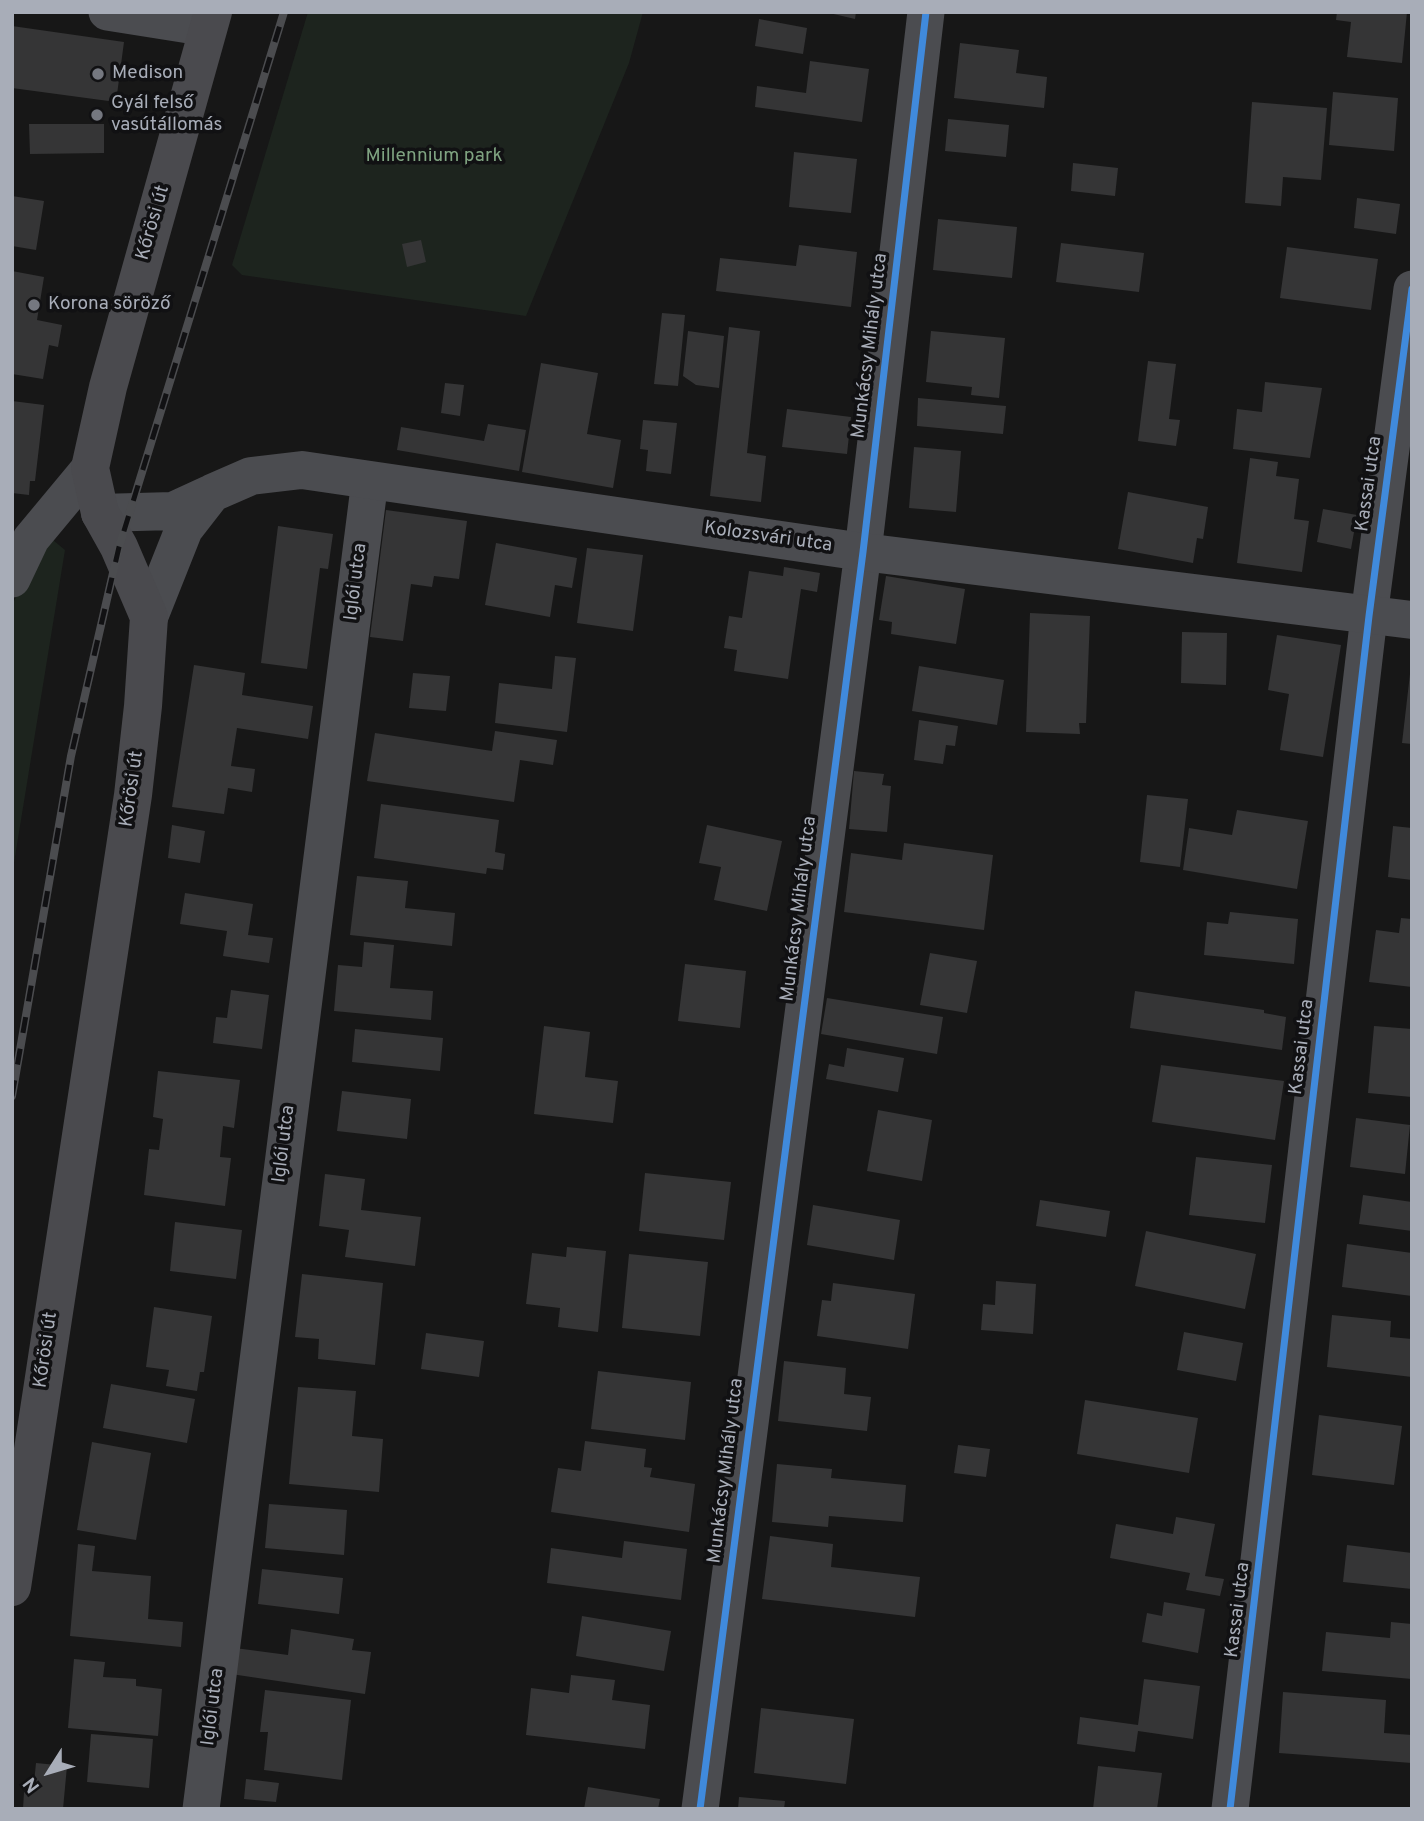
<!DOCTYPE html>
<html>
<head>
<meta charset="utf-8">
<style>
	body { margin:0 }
	#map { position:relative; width:1424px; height:1821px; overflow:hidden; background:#171717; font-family:Overpass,sans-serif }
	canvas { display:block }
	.frame { position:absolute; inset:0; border:14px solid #a8adb8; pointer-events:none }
	.north { position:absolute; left:14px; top:1737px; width:70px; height:70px; -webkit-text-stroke:5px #111113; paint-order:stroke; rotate:233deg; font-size:19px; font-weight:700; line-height:28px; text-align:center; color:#a8adb8 }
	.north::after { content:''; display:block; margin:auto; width:24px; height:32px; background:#a8adb8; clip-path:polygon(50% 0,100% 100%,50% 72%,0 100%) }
</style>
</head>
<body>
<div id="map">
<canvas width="1424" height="1821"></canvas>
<div class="frame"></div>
<div class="north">N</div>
</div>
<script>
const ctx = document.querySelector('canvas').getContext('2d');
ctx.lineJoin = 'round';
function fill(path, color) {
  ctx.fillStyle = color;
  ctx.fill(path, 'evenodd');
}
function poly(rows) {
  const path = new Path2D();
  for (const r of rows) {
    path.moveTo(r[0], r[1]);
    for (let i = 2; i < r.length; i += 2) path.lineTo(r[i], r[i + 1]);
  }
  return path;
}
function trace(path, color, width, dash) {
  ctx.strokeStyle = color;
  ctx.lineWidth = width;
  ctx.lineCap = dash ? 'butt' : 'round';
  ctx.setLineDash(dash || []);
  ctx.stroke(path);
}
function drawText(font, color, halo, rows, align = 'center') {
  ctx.font = font + ' Overpass,sans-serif';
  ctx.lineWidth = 7;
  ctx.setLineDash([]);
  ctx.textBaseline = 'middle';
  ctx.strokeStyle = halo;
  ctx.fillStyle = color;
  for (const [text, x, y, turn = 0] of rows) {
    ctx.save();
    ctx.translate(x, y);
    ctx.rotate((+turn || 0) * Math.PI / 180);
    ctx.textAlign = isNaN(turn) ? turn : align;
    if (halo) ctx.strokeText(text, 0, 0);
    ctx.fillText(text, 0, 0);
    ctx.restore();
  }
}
const green = poly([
	[308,12,643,12,629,63,526,316,242,275,232,265],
	[53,540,65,550,12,875,12,605,33,563]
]);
const building = poly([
	[825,12,856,12,855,19],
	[1337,12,1407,12,1402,63,1347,57,1351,22,1336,20],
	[759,19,807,28,803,54,755,46],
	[12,26,124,42,116,102,12,88],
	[960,43,1019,50,1016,73,1047,77,1044,108,954,98],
	[810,61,869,69,862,122,755,107,757,86,806,93],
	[1333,92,1398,98,1394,151,1329,145],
	[1252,102,1327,108,1321,180,1283,177,1281,206,1245,203],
	[948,119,1009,125,1006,157,945,151],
	[29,124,104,124,104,153,30,154],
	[794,152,857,159,851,213,789,207],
	[1073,163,1118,168,1115,196,1071,191],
	[12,196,44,201,36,250,12,246],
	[1357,198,1400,204,1396,234,1354,228],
	[938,219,1017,227,1012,278,933,270],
	[421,240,426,262,407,267,402,244],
	[1061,243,1144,253,1139,292,1056,282],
	[799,245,857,252,851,307,716,291,720,258,796,266],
	[1287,247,1378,259,1371,310,1280,298],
	[12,271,44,277,37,320,62,325,58,347,49,345,43,379,12,374],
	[662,313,685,315,678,386,654,384],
	[729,327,760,331,747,453,766,456,761,502,710,496],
	[688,331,724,336,719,388,696,385,683,376],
	[931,331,1005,338,999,398,971,395,972,387,926,382],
	[1148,361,1176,364,1169,419,1180,420,1176,446,1138,441],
	[541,363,598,373,587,434,621,440,613,488,522,472],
	[1265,382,1322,388,1310,458,1233,449,1237,409,1262,412],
	[445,383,464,385,460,416,441,413],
	[918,398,1006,406,1003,434,917,426],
	[12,401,44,405,35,481,30,481,29,495,12,493],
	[787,409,851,417,847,454,782,447],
	[643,420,677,423,671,474,646,471,648,450,640,449],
	[488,424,526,430,519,471,397,450,401,427,484,441],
	[914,447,961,451,956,512,909,508],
	[1250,458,1278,462,1276,476,1299,479,1294,519,1309,521,1302,572,1237,563],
	[1128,492,1208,507,1203,539,1197,538,1193,563,1118,549],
	[1323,509,1357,515,1351,549,1317,542],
	[386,510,467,521,459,579,434,576,432,587,411,584,403,641,370,637],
	[278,526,333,534,328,569,320,568,307,669,261,663],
	[496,543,577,558,572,588,555,585,550,617,485,605],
	[587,548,643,555,633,631,577,623],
	[784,567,820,573,817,592,801,589,788,679,734,671,737,650,724,648,729,616,742,618,749,571,783,576],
	[886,576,965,589,956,644,891,634,892,622,879,620],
	[1030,613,1090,616,1086,723,1079,723,1080,734,1026,732],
	[1182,632,1227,633,1226,685,1181,683],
	[1277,635,1341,645,1323,757,1280,750,1289,694,1268,690],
	[555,656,576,658,567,732,495,723,499,683,552,689],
	[194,665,245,673,242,695,313,706,308,739,237,728,231,766,255,769,252,792,228,788,224,814,172,807],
	[919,666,1004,680,997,725,912,711],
	[413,673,450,676,446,711,409,708],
	[1410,674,1412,674,1412,744,1402,743],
	[919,720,958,726,955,746,946,745,943,764,914,760],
	[495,731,557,740,553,765,520,760,514,802,367,781,375,733,492,751],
	[854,771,884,774,882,785,891,786,887,832,849,829],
	[1147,795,1188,799,1180,867,1140,862],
	[381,804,499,820,495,852,505,854,503,870,487,868,486,874,374,858],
	[1237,810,1308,821,1297,889,1183,870,1189,828,1232,835],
	[172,825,205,831,200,863,168,858],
	[707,825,782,841,767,911,714,900,721,867,699,863],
	[1393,826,1412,828,1412,880,1388,877],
	[904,843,993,855,984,930,844,912,851,853,902,860],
	[357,876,408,881,405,908,455,913,452,946,350,935],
	[185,893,253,904,248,935,273,938,269,963,223,956,227,931,180,924],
	[1230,912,1298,919,1294,964,1204,955,1207,922,1228,924],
	[1401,918,1412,919,1412,987,1369,982,1376,930,1399,933],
	[364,942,394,945,390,988,433,991,431,1020,334,1011,338,965,362,967],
	[930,953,977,961,967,1013,920,1005],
	[685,964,746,971,740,1028,678,1021],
	[231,990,269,995,262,1049,213,1043,216,1017,227,1018],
	[1135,991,1264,1010,1264,1013,1286,1017,1282,1050,1130,1028],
	[827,998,943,1017,937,1054,821,1034],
	[544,1026,590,1032,585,1077,618,1081,613,1123,534,1114],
	[1374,1026,1412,1029,1412,1097,1368,1093],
	[355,1029,443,1038,440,1071,352,1062],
	[847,1048,904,1058,898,1092,826,1079,829,1064,844,1067],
	[1161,1065,1284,1081,1275,1140,1152,1122],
	[158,1071,240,1080,234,1128,223,1126,220,1157,231,1158,225,1206,144,1195,149,1149,159,1150,163,1119,153,1117],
	[342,1091,411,1099,407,1139,337,1131],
	[878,1110,932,1120,922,1181,867,1171],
	[1356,1118,1410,1125,1405,1174,1350,1167],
	[1196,1157,1272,1165,1265,1223,1189,1215],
	[645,1173,731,1182,724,1240,639,1231],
	[325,1174,365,1179,361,1210,421,1217,415,1266,345,1257,349,1230,319,1226],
	[1363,1195,1412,1202,1412,1231,1359,1224],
	[1040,1200,1110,1211,1106,1237,1036,1226],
	[813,1205,900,1220,894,1260,807,1245],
	[175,1222,242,1230,236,1279,170,1271],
	[1146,1231,1256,1254,1245,1309,1135,1286],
	[1347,1244,1412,1253,1412,1296,1342,1287],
	[567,1247,606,1251,598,1332,558,1327,560,1308,526,1304,532,1253,566,1257],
	[629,1254,708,1262,700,1336,622,1328],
	[302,1274,383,1283,375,1365,318,1359,319,1339,295,1337],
	[996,1281,1036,1284,1033,1334,981,1330,983,1304,995,1305],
	[833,1283,915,1294,908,1349,817,1336,822,1300,831,1301],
	[154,1307,212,1316,204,1372,200,1372,197,1391,166,1386,169,1370,146,1367],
	[1332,1315,1391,1321,1390,1337,1412,1339,1412,1377,1327,1367],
	[1184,1332,1243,1343,1236,1381,1177,1370],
	[426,1333,484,1341,479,1377,421,1369],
	[784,1361,846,1368,844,1394,871,1397,867,1431,778,1421],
	[598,1371,691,1382,685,1440,591,1429],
	[111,1384,195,1399,187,1443,103,1428],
	[298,1387,356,1391,352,1436,383,1439,379,1492,289,1484],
	[1085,1400,1198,1418,1189,1473,1077,1454],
	[1319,1415,1402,1426,1394,1485,1312,1475],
	[585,1441,646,1449,644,1467,652,1468,650,1477,695,1484,689,1532,551,1512,558,1468,581,1471],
	[92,1442,151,1453,136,1540,77,1530],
	[958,1445,990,1449,986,1477,954,1473],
	[777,1464,832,1469,831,1478,906,1485,903,1522,829,1516,828,1527,772,1522],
	[269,1504,347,1510,344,1555,265,1548],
	[1176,1517,1215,1524,1205,1576,1224,1579,1220,1596,1186,1590,1190,1573,1110,1558,1116,1524,1173,1534],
	[770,1536,833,1544,831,1567,920,1577,915,1617,762,1599],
	[624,1541,687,1549,681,1600,547,1583,551,1548,622,1558],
	[78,1544,95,1546,92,1571,151,1576,148,1619,183,1622,181,1647,70,1636],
	[1347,1545,1412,1553,1412,1589,1343,1582],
	[262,1569,343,1578,339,1614,258,1604],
	[1164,1602,1205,1609,1198,1653,1142,1642,1147,1613,1162,1616],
	[582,1616,671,1631,664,1671,576,1656],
	[1391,1622,1412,1624,1412,1679,1322,1671,1326,1632,1390,1638],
	[291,1629,354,1639,352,1650,371,1652,365,1694,231,1674,235,1648,288,1655],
	[74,1659,105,1662,103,1677,136,1679,136,1686,162,1689,158,1736,68,1728],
	[571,1675,615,1680,612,1700,650,1705,645,1749,526,1735,531,1688,569,1693],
	[1144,1679,1200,1686,1193,1739,1138,1731,1135,1752,1077,1744,1080,1717,1138,1725],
	[265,1690,351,1700,342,1780,264,1770,268,1732,260,1732],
	[1283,1692,1386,1700,1384,1733,1412,1735,1412,1763,1279,1753],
	[761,1708,854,1719,846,1784,754,1773],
	[91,1734,153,1739,149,1788,87,1782],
	[36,1763,67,1766,63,1809,23,1809,24,1792,33,1793],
	[1098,1766,1162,1773,1157,1809,1093,1809],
	[246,1779,279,1783,276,1802,244,1799],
	[588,1787,660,1799,658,1809,584,1809],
	[739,1797,785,1801,784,1809,738,1809]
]);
const minor = poly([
	[107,12,208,28],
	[12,579,31,539,90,468],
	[201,1809,370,480],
	[700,1809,863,552,926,12],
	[1230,1809,1369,616,1412,289]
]);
const tertiary = poly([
	[100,513,173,511,210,494],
	[149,617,184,529,212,493,251,476,302,470,863,552,1412,620]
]);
const secondary = poly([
	[12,1587,133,795,143,706,149,617,119,547,100,513,90,468,108,387,213,12]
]);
const rail = poly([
	[12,1096,71,756,119,547,284,12]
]);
const cycleway = poly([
	[700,1809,863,552,926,12],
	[1230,1809,1369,616,1412,289]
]);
const markers = [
	[98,74,7,"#757880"],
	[97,115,7,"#757880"],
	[34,305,7,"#757880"]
];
const poiNames = [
	["Medison",112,74],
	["Gyál felső",111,104],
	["vasútállomás",111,126],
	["Korona söröző",48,305]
];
const parkNames = [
	["Millennium park",434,157]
];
const streetNames = [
	["Kőrösi út",154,223,-74],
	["Munkácsy Mihály utca",871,346,-83],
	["Kassai utca",1370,484,-82],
	["Kolozsvári utca",768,538,8],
	["Iglói utca",357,582,-83],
	["Kőrösi út",133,789,-82],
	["Munkácsy Mihály utca",800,909,-83],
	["Kassai utca",1303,1047,-83],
	["Iglói utca",285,1144,-83],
	["Kőrösi út",47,1350,-82],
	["Munkácsy Mihály utca",727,1471,-83],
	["Kassai utca",1239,1610,-83],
	["Iglói utca",214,1707,-83]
];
fill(green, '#1d241e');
fill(building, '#353536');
trace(minor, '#4b4c50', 37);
trace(tertiary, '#4b4c50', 38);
trace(secondary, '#4a4a4e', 38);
trace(rail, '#4b4c4f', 8);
trace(rail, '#111113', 5, [16]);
trace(cycleway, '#408adc', 7);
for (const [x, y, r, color] of markers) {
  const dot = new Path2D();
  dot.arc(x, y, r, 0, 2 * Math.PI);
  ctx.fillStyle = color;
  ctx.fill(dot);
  trace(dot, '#111113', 2.5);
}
drawText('19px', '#a8adb8', '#111113', poiNames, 'left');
drawText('19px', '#7fa381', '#111113', parkNames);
drawText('19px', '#a8adb8', '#111113', streetNames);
</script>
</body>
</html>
